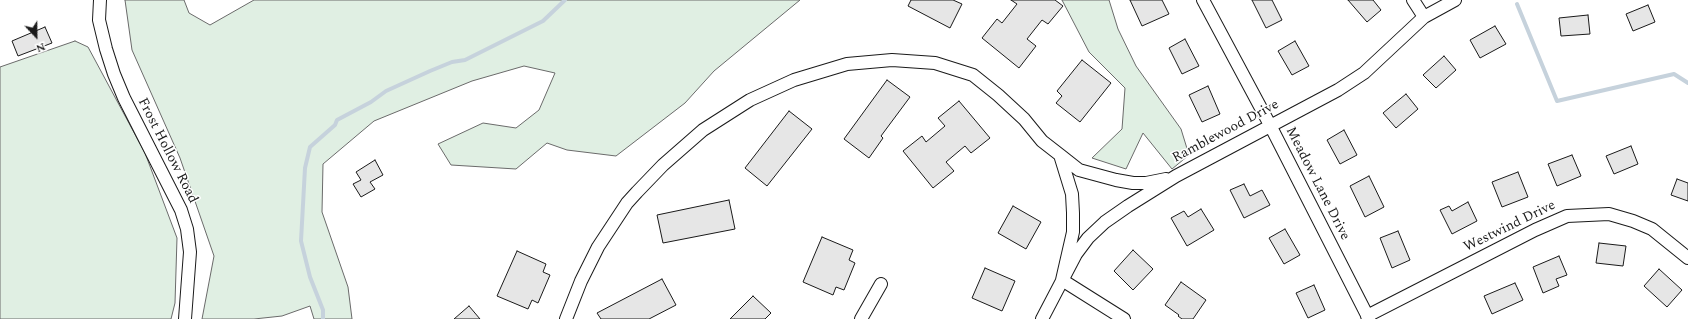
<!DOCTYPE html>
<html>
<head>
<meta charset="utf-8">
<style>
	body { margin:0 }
	#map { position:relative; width:1688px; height:319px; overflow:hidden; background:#fff; font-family:Spectral,serif }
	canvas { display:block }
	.north { position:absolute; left:16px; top:16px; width:40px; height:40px; -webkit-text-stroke:3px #fff; paint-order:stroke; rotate:158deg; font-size:11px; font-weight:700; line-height:16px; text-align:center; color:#1a1a1a }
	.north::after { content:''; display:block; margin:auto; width:14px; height:18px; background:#1a1a1a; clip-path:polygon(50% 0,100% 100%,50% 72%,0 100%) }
</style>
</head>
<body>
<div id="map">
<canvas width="1688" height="319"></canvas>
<div class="north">N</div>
</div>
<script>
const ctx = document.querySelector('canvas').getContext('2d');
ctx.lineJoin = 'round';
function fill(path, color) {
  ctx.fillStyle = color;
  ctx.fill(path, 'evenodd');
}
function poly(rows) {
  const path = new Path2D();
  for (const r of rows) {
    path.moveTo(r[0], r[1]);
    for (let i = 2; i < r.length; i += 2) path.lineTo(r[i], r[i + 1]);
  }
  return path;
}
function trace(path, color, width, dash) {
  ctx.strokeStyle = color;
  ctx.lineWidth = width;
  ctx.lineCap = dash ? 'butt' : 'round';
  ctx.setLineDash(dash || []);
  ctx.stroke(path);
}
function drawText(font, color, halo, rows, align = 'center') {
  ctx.font = font + ' Spectral,serif';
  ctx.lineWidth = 3;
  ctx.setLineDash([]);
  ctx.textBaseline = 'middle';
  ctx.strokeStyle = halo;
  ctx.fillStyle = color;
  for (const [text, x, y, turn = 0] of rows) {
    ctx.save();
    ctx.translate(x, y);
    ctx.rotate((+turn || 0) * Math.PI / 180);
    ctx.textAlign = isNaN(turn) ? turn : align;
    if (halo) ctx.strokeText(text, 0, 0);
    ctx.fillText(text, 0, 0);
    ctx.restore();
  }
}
const green = poly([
	[125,0,184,0,189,13,210,25,254,0,800,0,714,71,685,103,616,156,567,150,547,143,516,169,451,165,438,144,483,123,516,128,539,110,555,73,524,66,472,81,374,121,323,164,322,212,348,287,352,319,314,319,310,306,282,316,254,319,202,319,214,256,180,158,132,50,125,0],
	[1062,0,1109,0,1118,29,1136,66,1181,129,1189,155,1172,169,1143,133,1126,169,1092,158,1122,129,1125,88,1089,52,1062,0],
	[75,41,88,47,145,153,177,238,175,303,171,319,0,319,0,67,75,41]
]);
const stream = poly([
	[1517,4,1557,101,1674,74,1688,83],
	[323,319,323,310,310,277,301,241,305,168,310,147,335,125,337,120,371,102,386,91,430,71,452,62,465,60,543,21,565,0]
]);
const building = poly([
	[911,0,953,0,962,4,950,28,908,6,911,0],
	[1011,0,1055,0,1063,6,1048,24,1042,20,1027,39,1036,46,1019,68,982,38,997,19,1002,23,1017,4,1011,0],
	[1130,0,1162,0,1169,14,1142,26,1130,0],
	[1252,0,1272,0,1282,20,1266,28,1252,0],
	[1348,0,1373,0,1381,10,1367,22,1348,0],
	[1648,5,1655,22,1633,31,1626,14,1648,5],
	[1588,15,1590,34,1561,36,1559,18,1588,15],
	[1495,26,1506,44,1480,58,1470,40,1495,26],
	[45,27,52,43,18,56,12,41,45,27],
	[1185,39,1199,66,1182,74,1169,48,1185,39],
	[1295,41,1309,66,1292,75,1278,51,1295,41],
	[1444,56,1456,70,1436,88,1423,75,1444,56],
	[1082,60,1111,83,1080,122,1056,103,1062,96,1057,91,1082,60],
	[887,80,910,97,881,136,883,138,869,158,844,139,887,80],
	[1208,86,1220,114,1202,122,1189,95,1208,86],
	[1406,94,1418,109,1396,128,1383,113,1406,94],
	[959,101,990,138,971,153,965,146,946,162,954,171,933,188,903,151,922,136,926,142,945,126,938,118,959,101],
	[789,111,812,129,767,186,745,168,789,111],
	[1344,130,1357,155,1340,164,1327,140,1344,130],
	[1631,146,1638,164,1614,174,1606,156,1631,146],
	[1572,155,1581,176,1557,186,1548,164,1572,155],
	[375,160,383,175,370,182,375,189,361,197,353,184,361,180,356,172,375,160],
	[1518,172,1528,197,1502,207,1492,182,1518,172],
	[1369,176,1384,207,1365,217,1350,186,1369,176],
	[1677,179,1688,183,1688,201,1671,195,1677,179],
	[1244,184,1250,196,1262,190,1270,205,1244,218,1230,190,1244,184],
	[729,200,735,229,663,243,657,215,729,200],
	[1468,202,1477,221,1452,234,1440,210,1449,206,1452,211,1468,202],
	[1013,206,1041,222,1026,249,998,233,1013,206],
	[1201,209,1214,230,1187,246,1171,218,1184,211,1188,217,1201,209],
	[1285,229,1300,255,1284,264,1269,238,1285,229],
	[1398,231,1410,260,1392,268,1380,238,1398,231],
	[822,237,853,250,849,260,855,263,844,290,836,287,833,295,803,282,822,237],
	[1599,243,1626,246,1623,266,1596,263,1599,243],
	[1133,250,1153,269,1133,290,1114,271,1133,250],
	[517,251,546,264,543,272,550,275,538,303,532,300,528,309,497,296,517,251],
	[1559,256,1567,275,1556,279,1559,286,1543,293,1533,267,1559,256],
	[985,268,1015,281,1002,311,972,298,985,268],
	[1659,269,1682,290,1667,307,1644,286,1659,269],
	[662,279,676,305,649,319,601,319,597,313,662,279],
	[1181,282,1206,300,1193,319,1182,319,1178,316,1179,315,1165,305,1181,282],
	[1515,283,1523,300,1492,314,1484,296,1515,283],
	[1314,285,1325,310,1308,318,1296,293,1314,285],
	[753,296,771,313,765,319,730,319,753,296],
	[469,306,480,319,454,319,469,306]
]);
const street = poly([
	[100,0,99,20,106,49,114,74,124,98,181,210,187,229,190,252,185,319],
	[1203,0,1270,125,1369,319],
	[1413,0,1424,17],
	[1367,316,1535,230,1567,216,1609,214,1633,221,1652,229,1688,258],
	[566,319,581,281,598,247,627,203,637,192,663,165,703,130,750,100,794,80,847,64,892,60,935,63,973,75,998,95,1024,119,1042,141,1060,155],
	[861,319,881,284],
	[1042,319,1076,254,1088,238,1105,222,1128,206,1176,176,1338,90,1364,73,1424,17,1455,0],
	[1124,319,1062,280,1073,232,1073,213,1072,194,1060,155,1079,170,1116,180,1133,183,1146,183,1166,179]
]);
const streetNames = [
	["Ramblewood Drive",1226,132,-28],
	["Frost Hollow Road",167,151,63],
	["Meadow Lane Drive",1317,184,63],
	["Westwind Drive",1510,227,-26]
];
fill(green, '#e0efe3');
trace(green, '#6a6a6a', 1);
trace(stream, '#c6d2dc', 4);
fill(building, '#e6e6e6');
trace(building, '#1a1a1a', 1);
trace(street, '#1a1a1a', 14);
trace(street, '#fff', 12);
drawText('14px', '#1a1a1a', '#fff', streetNames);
</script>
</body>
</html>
